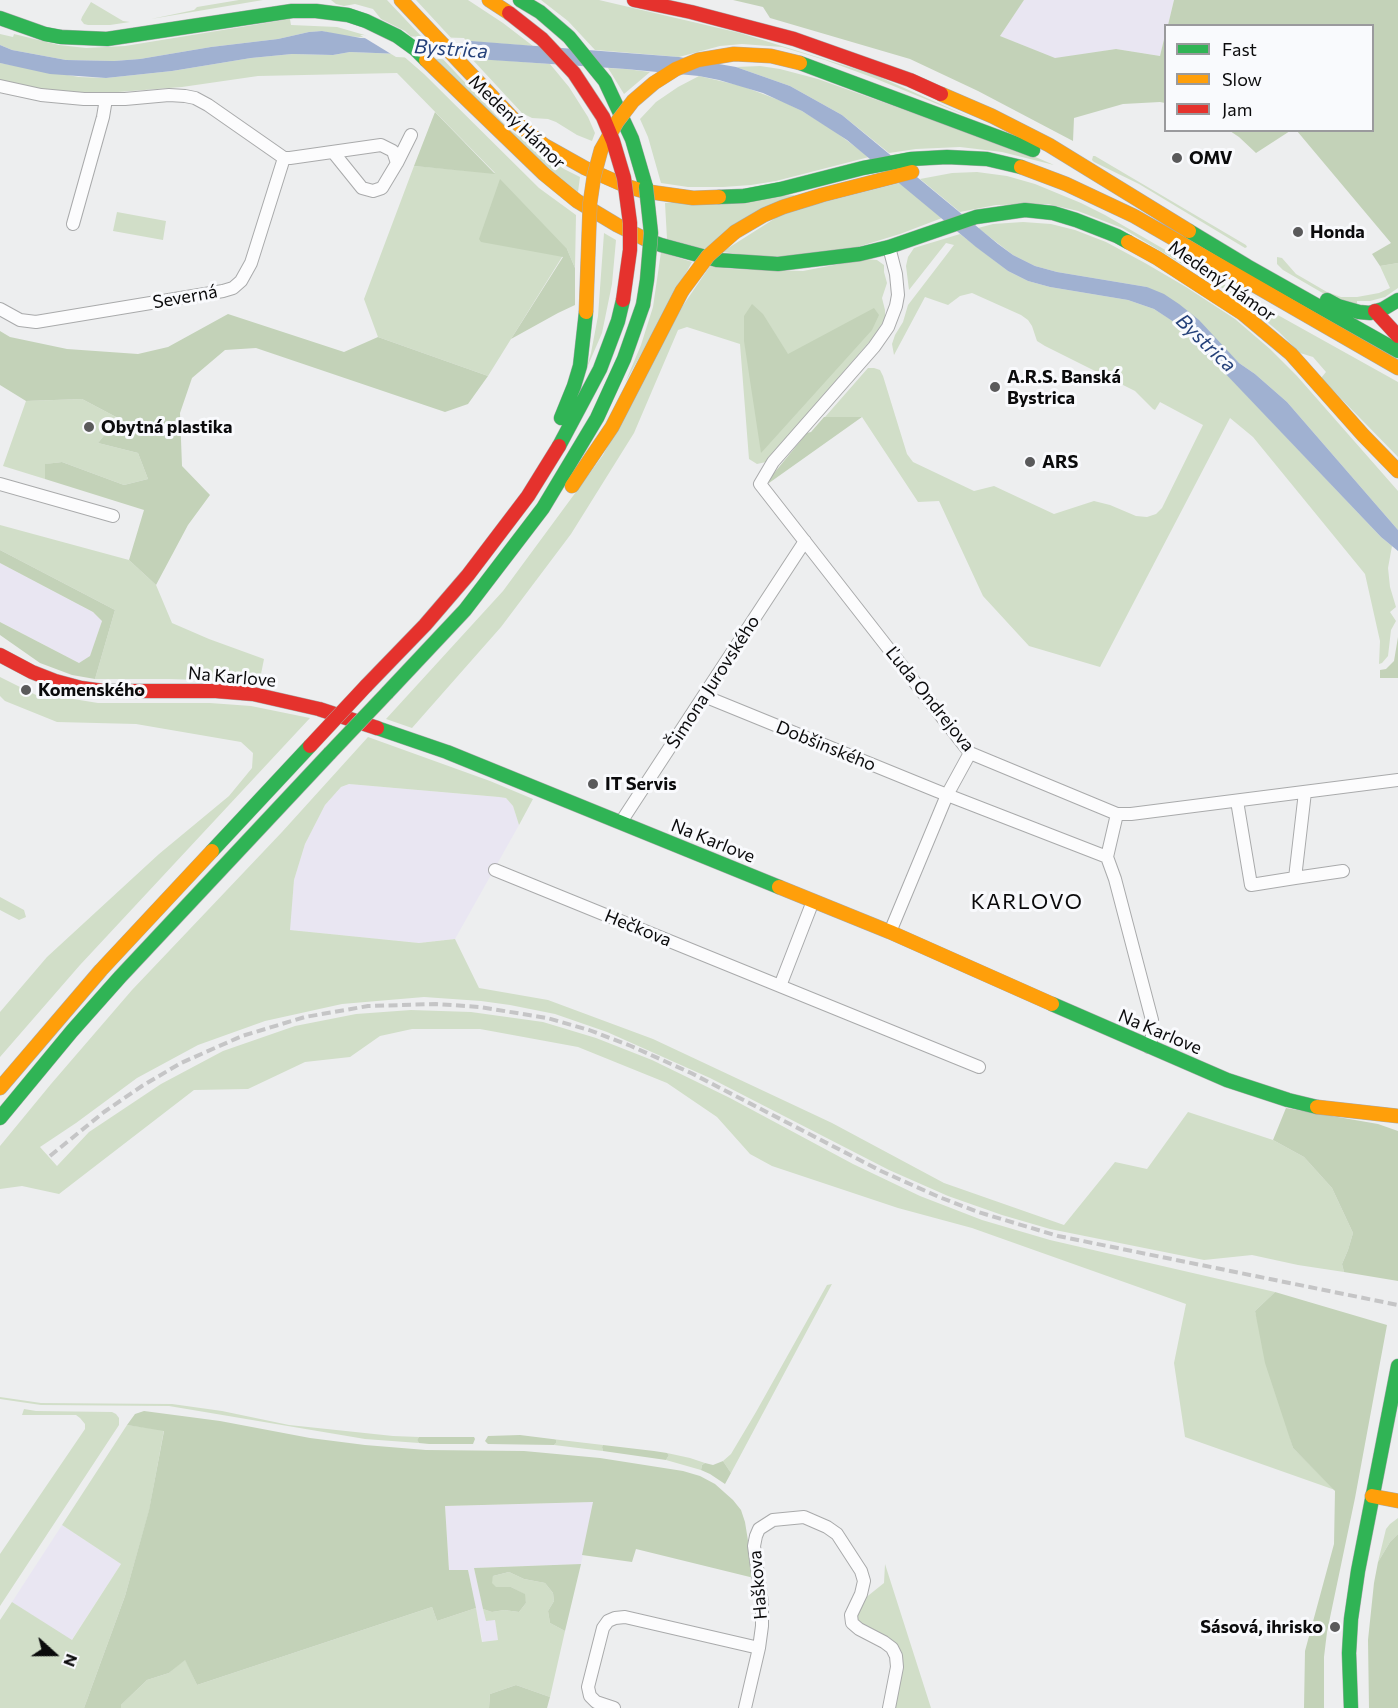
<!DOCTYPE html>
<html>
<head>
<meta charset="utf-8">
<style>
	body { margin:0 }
	#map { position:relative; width:1398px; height:1708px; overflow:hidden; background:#edeeef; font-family:Commissioner,sans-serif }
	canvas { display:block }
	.legend { position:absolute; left:1164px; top:24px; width:210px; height:108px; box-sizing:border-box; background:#f9fafd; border:2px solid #9a9a9d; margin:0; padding:8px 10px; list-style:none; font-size:18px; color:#0b0b0c }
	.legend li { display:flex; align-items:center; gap:12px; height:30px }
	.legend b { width:30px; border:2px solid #9a9a9d }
	.north { position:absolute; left:24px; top:1624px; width:60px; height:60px; -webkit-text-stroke:4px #f9fafd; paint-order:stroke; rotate:111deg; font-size:16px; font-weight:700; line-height:24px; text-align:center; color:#0b0b0c }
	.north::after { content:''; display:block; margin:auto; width:21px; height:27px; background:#0b0b0c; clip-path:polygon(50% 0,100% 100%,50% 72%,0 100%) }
</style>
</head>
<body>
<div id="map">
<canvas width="1398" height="1708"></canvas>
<ul class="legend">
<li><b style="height:8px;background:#30b455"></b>Fast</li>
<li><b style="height:8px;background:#ff9f0a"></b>Slow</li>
<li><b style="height:8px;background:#e5322d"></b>Jam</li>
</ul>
<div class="north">N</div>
</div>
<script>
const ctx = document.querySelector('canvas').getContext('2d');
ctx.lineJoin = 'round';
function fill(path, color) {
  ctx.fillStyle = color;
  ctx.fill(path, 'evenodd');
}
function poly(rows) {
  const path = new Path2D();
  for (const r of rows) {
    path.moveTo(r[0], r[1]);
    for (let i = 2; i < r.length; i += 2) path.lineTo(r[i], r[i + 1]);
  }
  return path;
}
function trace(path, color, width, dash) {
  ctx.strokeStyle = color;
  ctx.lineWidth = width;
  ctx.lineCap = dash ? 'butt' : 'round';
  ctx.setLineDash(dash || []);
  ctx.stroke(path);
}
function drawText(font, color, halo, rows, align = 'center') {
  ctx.font = font + ' Commissioner,sans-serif';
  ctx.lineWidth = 6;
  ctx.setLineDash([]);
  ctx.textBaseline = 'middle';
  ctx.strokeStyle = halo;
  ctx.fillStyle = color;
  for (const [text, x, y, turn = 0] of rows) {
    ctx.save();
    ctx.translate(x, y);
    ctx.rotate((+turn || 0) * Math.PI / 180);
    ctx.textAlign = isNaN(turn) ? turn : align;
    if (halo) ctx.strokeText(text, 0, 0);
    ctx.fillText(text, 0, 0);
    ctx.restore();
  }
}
const industrial = poly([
	[1024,0,1174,0,1168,25,1166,26,1165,35,1160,56,1116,49,1055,59,1000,36],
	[0,563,93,612,102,621,90,657,79,663,0,622],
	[349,784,499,797,506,798,513,806,519,825,455,939,419,943,289,930,294,880,305,844,325,805,341,787],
	[594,1502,581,1564,474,1568,486,1621,495,1619,498,1640,483,1643,468,1570,449,1570,445,1506],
	[62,1525,121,1564,71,1641,12,1602]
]);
const green = poly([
	[239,0,263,0,151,19,194,10,197,7],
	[331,0,387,0,509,129,564,169,580,177,578,192,554,173,405,31,381,19,373,9,355,4,344,6,336,4],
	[416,0,468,0,503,23,533,46,453,40],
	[541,0,599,0,740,33,875,75,974,119,874,78,825,60,782,47,742,44,720,46,679,57,595,50,568,21],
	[91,2,123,21,130,22,110,25,88,25,84,24,81,20,82,17],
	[290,19,291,25,337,27,375,38,343,36,322,31,309,32,278,39,211,47,140,59,114,61,66,60,12,50,0,45,0,34,13,37,14,34,59,45,86,48,125,46],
	[350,52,401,54,424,74,539,188,576,215,575,268,567,249,488,376,378,337,364,299,414,166,495,173,397,73,258,76,182,87,80,95,28,90,0,82,0,63,79,77,106,78,172,71,251,58,292,54,333,55],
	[471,58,550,64,569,87,588,117,595,133,592,141,577,135,556,122,548,119,532,118,522,113],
	[760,66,780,69,818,79,1031,155,1054,165,1002,152,960,147,916,149,889,153,842,115,790,86,736,67],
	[608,68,626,69,650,72,624,94],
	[699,76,742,86,784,102,802,111,833,130,869,157,776,181,751,185,723,187,688,187,661,183,648,137,640,119,656,102,678,87],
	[1093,156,1095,156,1246,245,1247,247,1245,248,1139,184,1094,162,1092,160],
	[977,172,1007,176,1035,184,1081,203,1105,215,1267,309,1398,382,1398,457,1321,378,1326,372,1313,357,1300,353,1279,332,1239,298,1122,228,1078,211,1048,204,996,205,960,212,920,179,952,173],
	[900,183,942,218,900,234,851,249,808,255,764,257,722,252,785,212],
	[795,195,704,249,667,239,665,203],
	[117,212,166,221,163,240,113,231],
	[1023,222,1051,224,1075,230,1106,242,1145,263,1186,287,1235,319,1270,349,1297,376,1398,491,1398,530,1287,402,1255,374,1239,363,1222,346,1147,287,1057,272,1035,266,1013,255,978,228,993,224],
	[604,233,616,240,612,284,602,333,586,370,591,353,598,316],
	[960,234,1008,271,1028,281,1050,287,1128,300,1154,309,1181,326,1381,537,1392,546,1388,568,1390,587,1396,607,1390,612,1396,621,1391,630,1388,656,1382,663,1379,664,1380,641,1365,574,1253,437,1230,418,1100,667,1029,646,983,596,939,501,918,502,862,417,825,417,868,368,874,368,880,370,883,376,907,454,913,462,974,491,994,486,1054,514,1094,501,1110,505,1136,516,1147,517,1156,514,1162,508,1203,425,1160,402,1155,410,1153,409,1135,391,1045,346,1037,341,1032,326,1028,320,1021,315,972,293,960,296,948,305,925,297,894,355,892,344,895,335,903,322,908,305,954,245,946,243,909,290,906,266,908,257,914,248],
	[661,252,692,262,625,383,641,345,653,307],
	[1277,257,1282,258,1296,274,1327,292,1341,297,1357,297,1379,293,1390,288,1380,266,1398,263,1398,288,1385,297,1370,301,1357,301,1357,304,1326,295,1283,270,1277,264],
	[865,259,877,260,884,265,884,272,887,283,882,298,885,310,885,319,871,340,766,462,757,464,749,459,740,344,687,327,678,330,634,433,571,534,501,627,412,728,386,719,503,591,573,496,603,455,682,307,710,266,731,269,803,271],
	[82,399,118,418,98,443,138,453,148,479,124,485,62,462,46,464,45,479,3,466,26,401],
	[0,525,129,560,156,585,172,623,209,639,264,659,259,684,230,681,169,679,95,679,115,610,0,550],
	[0,677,44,699,61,697,98,703,210,703,251,706,310,718,80,965,0,1057,0,1012,47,957,159,854,229,796,252,768,253,753,241,742,136,724,57,722,5,701,0,696],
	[368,737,490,781,533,799,519,825,513,806,506,798,499,797,349,784,341,787,325,805,305,844,294,880,290,930,419,943,455,939,479,988,548,1000,653,1039,832,1123,944,1183,1064,1225,1115,1162,1147,1169,1188,1112,1273,1140,1304,1157,1332,1188,1353,1233,1348,1250,1342,1264,1344,1272,1298,1265,1252,1255,1204,1260,1050,1229,1002,1215,948,1196,889,1170,710,1078,607,1032,555,1014,510,1005,481,1001,424,997,342,1004,265,1021,198,1045,137,1078,76,1123,40,1147,57,1166,89,1132,161,1084,223,1051,295,1026,356,1014,411,1010,471,1012,543,1022,596,1038,652,1060,730,1098,853,1164,920,1196,982,1220,1050,1240,1275,1292,1255,1311,1293,1448,1335,1490,1185,1437,1174,1363,1186,1304,972,1228,898,1208,772,1166,750,1154,717,1117,667,1083,578,1047,480,1029,412,1029,380,1036,350,1057,305,1062,248,1089,194,1090,59,1194,22,1186,0,1189,0,1146,51,1084,132,990,282,832],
	[0,897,24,910,26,917,19,920,0,910],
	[832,1284,731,1473,723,1461,731,1454,756,1412,827,1285],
	[0,1397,41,1403,172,1404,222,1411,289,1425,393,1436,419,1437,417,1440,419,1443,365,1439,169,1406,41,1405,0,1399],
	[24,1409,36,1411,112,1412,116,1414,119,1418,119,1425,0,1606,0,1554,85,1429,85,1424,80,1418,76,1415,22,1415],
	[127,1425,164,1430,149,1511,125,1596,84,1708,0,1708,0,1620,12,1602,72,1640,121,1564,62,1525],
	[552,1439,603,1445,602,1447,603,1451,554,1445,556,1443],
	[667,1453,690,1458,705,1463,702,1465,701,1470,666,1460,669,1455],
	[1398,1518,1398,1534,1390,1542,1378,1562,1386,1529,1390,1524],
	[885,1564,931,1708,894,1708,903,1662,898,1648,859,1624,857,1612,864,1599,884,1583],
	[509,1572,524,1579,545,1583,553,1593,554,1601,548,1611,550,1623,565,1631,550,1697,516,1685,490,1694,489,1708,121,1708,121,1705,147,1680,169,1673,185,1659,197,1685,432,1607,437,1621,476,1608,482,1642,498,1640,495,1620,486,1621,483,1609,492,1612,504,1610,519,1612,526,1603,524,1594,511,1587,495,1587,491,1583,493,1576]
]);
const forest = poly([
	[733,0,1024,0,1000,36,1055,58,1116,49,1160,56,1165,35,1165,103,1160,102,1123,104,1074,118,1073,141,978,91,910,59,770,18,763,7],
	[1174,0,1398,0,1398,263,1380,266,1372,254,1391,243,1297,131,1372,130,1372,26,1168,25],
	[435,112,495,174,414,166],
	[1230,131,1290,130,1290,131,1256,153,1239,137],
	[500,179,567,249,575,268,575,305,558,313,511,339,563,257,481,242,479,239],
	[752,304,763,314,788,354,874,308,879,315,872,330,761,453,744,341,744,316],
	[228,314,344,352,378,337,488,376,468,404,445,412,256,348,225,350,192,378,180,413,182,466,210,495,188,525,156,585,129,560,144,510,45,479,45,464,62,462,124,485,148,479,138,453,98,443,118,418,82,399,26,401,0,385,0,331,10,337,67,349,138,354,168,347],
	[824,417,862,417,769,483,770,478,807,433,811,432],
	[0,550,115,610,95,679,72,675,40,663,0,635,0,622,79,663,90,656,102,621,93,612,0,563],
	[1398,637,1398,678,1380,678,1380,670,1386,669,1394,661],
	[1286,1108,1378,1124,1398,1131,1398,1281,1344,1272,1342,1264,1348,1250,1353,1233,1332,1188,1304,1157,1273,1140],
	[1275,1292,1387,1325,1355,1498,1327,1632,1324,1657,1324,1708,1304,1708,1305,1651,1334,1544,1335,1491,1293,1448,1265,1363,1255,1311],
	[144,1411,220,1421,310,1438,365,1445,426,1450,524,1451,600,1458,683,1471,700,1476,715,1484,733,1500,741,1510,745,1522,754,1578,636,1549,632,1562,582,1555,593,1502,445,1506,449,1570,468,1570,476,1608,437,1621,432,1607,197,1685,185,1660,169,1673,147,1680,121,1705,121,1708,84,1708,125,1596,149,1510,164,1431,127,1425,135,1414],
	[520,1435,552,1439,556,1440,556,1443,554,1445,488,1444,485,1441,488,1436],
	[419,1437,474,1437,475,1439,473,1444,429,1444,419,1443,417,1440],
	[603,1445,654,1451,667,1453,669,1455,666,1460,603,1451,602,1447],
	[723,1461,731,1473,725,1484,710,1474,701,1470,702,1465,705,1463,713,1465],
	[1398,1534,1398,1708,1369,1708,1368,1640,1374,1583,1378,1562,1390,1542],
	[581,1564,565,1631,550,1623,548,1611,554,1601,553,1593,545,1583,524,1579,509,1572,493,1576,492,1583,496,1587,511,1587,525,1594,526,1603,519,1612,504,1610,492,1612,483,1609,474,1568],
	[516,1685,550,1697,547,1708,489,1708,490,1694]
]);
const water = poly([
	[322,31,361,38,471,41,679,57,736,67,790,86,842,115,998,244,1013,255,1035,266,1057,272,1147,287,1164,294,1179,304,1199,320,1239,363,1255,374,1287,402,1398,530,1398,551,1381,537,1180,326,1154,309,1128,300,1050,287,1028,281,1008,271,976,247,847,140,802,111,763,93,719,80,699,76,626,69,401,54,350,52,333,55,292,54,251,58,172,71,106,78,50,74,0,63,0,45,12,50,66,60,114,61,140,59,211,47,278,39,309,32]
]);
const pier = poly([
	[360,35,464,38,482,61,396,57]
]);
const street = poly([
	[0,86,41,95,84,99,125,99,169,95,185,96,195,98,208,105,284,158,290,158,381,145,393,151,397,163,382,188,373,191,362,188,333,152],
	[397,163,411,135],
	[73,224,103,117,106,99],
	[889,247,896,274,898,295,896,306,888,327,874,347,773,462,760,484,970,753,1117,814,1131,814,1398,780],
	[0,309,20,320,36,322,223,291,233,288,241,281,251,263,284,158],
	[0,484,113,516],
	[704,696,937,791,1107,857],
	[1237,801,1251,885,1295,878,1305,792],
	[1117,814,1107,857,1115,879,1152,1020,1152,1036,1149,1047],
	[621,822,805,541],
	[495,870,979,1067],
	[1295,878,1343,871],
	[890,932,947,795,970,753],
	[780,986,813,901],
	[614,1708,596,1702,590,1696,588,1687,603,1628,608,1621,615,1618,625,1617,759,1648],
	[745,1708,759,1648,762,1626,762,1603,754,1546,756,1536,759,1529,773,1520,804,1517,827,1527,837,1534,861,1571,864,1581,861,1594,851,1615,852,1623,859,1629,884,1642,892,1648,896,1656,897,1667,889,1708]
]);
const fast = poly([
	[520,0,540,12,569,37,605,81,632,139,646,187],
	[0,18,45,34,61,37,107,39,292,11,316,11,348,15,366,21,397,36,415,49,426,60],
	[800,63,1033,150],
	[719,197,744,196,781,189,863,168,911,159,947,157,987,159,1021,167],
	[1189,231,1247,266,1398,351],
	[645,239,661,245,717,260,778,264,860,254,889,247,976,217,1025,210,1053,213,1076,220,1117,236,1128,242],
	[1327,300,1338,306,1359,312,1370,313,1383,309,1398,300],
	[561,418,574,386,580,366,586,312],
	[559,446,600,369,618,321,623,300],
	[387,693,465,610,543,508,597,418,624,359,643,305],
	[377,728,447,752,779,887],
	[212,851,310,746],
	[1052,1004,1227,1080,1288,1100,1317,1107],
	[0,1118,72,1031,120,977,330,753],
	[1351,1708,1349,1653,1351,1619,1358,1571,1398,1366]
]);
const slow = poly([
	[401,0,519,125,544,145,585,168,626,186,643,191,693,198,719,197],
	[489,0,509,13],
	[426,60,544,174,577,201,617,225,645,239],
	[941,94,992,116,1049,145,1189,231],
	[1021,167,1066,184,1134,216,1398,368],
	[735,232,764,215,783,207,822,195,912,172],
	[1128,242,1157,258,1242,313,1291,354,1363,435,1398,471],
	[572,486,612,427,682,291],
	[779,887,890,932,1052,1004],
	[0,1088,101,970,212,851],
	[1317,1107,1398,1116],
	[1372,1496,1398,1501]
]);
const jam = poly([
	[634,0,691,12,794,39,910,80,941,94],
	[1375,311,1398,336],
	[0,655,32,672,55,681,81,688,103,691,216,691,253,694,319,709,377,728],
	[366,686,425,625,468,575,528,496,559,446]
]);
const rail = poly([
	[50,1156,104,1112,142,1086,181,1063,242,1036,305,1017,368,1006,436,1004,480,1007,547,1018,589,1030,631,1046,691,1073,881,1171,939,1197,978,1212,1058,1236,1398,1305]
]);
const fastBridge = poly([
	[643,305,647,280,651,233,646,187],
	[330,753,387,693]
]);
const slowBridge = poly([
	[682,291,708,256,735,232],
	[586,312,590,203,594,176,601,150,617,122,633,101,654,83,676,69,698,60,734,54,771,56,800,63]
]);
const jamBridge = poly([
	[509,13,542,39,574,73,603,117,613,141,624,178,630,223,630,250,623,300],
	[310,746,366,686]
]);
const markers = [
	[1177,158,6,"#5a5a5b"],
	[1298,232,6,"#5a5a5b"],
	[995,387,6,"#5a5a5b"],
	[89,427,6,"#5a5a5b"],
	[1030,462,6,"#5a5a5b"],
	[26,690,6,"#5a5a5b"],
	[593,784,6,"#5a5a5b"],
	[1335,1627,6,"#5a5a5b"]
];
const streetNames = [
	["Medený Hámor",517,122,44],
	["Medený Hámor",1222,281,35],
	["Severná",185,297,-10],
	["Na Karlove",232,677,5],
	["Šimona Jurovského",713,682,-57],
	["Ľuda Ondrejova",930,699,51],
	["Dobšinského",826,746,22],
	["Na Karlove",713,841,22],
	["Hečkova",638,928,22],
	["Na Karlove",1160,1032,23],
	["Haškova",758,1585,-95]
];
const poiNames = [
	["OMV",1189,158],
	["Honda",1310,232],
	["A.R.S. Banská",1007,377],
	["Bystrica",1007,398],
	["Obytná plastika",101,427],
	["ARS",1042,462],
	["Komenského",38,690],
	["IT Servis",605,784],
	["Sásová, ihrisko",1323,1627,"right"]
];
const waterNames = [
	["Bystrica",451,49,4],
	["Bystrica",1206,343,44]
];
const quarterNames = [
	["KARLOVO",1027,902]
];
fill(industrial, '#e9e6f2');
fill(green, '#d1dec8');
fill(forest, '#c3d2b8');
fill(water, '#a0b1d1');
fill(pier, '#edeeef');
trace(street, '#a9aaab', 14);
trace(fast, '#a9aaab', 15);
trace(slow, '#a9aaab', 15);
trace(jam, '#a9aaab', 15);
trace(street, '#fcfcfd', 12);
trace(fast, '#30b455', 14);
trace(slow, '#ff9f0a', 14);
trace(jam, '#e5322d', 14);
trace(rail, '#c5c5c6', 4, [9, 4.5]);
trace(fastBridge, '#b3a9a5', 15, []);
trace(slowBridge, '#b3a9a5', 15, []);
trace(jamBridge, '#b3a9a5', 15, []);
trace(fastBridge, '#30b455', 14);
trace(slowBridge, '#ff9f0a', 14);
trace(jamBridge, '#e5322d', 14);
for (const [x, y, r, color] of markers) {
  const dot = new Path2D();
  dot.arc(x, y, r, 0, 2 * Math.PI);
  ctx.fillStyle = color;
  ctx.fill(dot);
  trace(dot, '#f9fafd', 2);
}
drawText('18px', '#0b0b0c', '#f9fafd', streetNames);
drawText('bold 18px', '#0b0b0c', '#f9fafd', poiNames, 'left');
drawText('italic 20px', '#244079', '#f9fafd', waterNames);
ctx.letterSpacing = '1.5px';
drawText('21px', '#0b0b0c', '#f9fafd', quarterNames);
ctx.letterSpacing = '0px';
</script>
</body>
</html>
